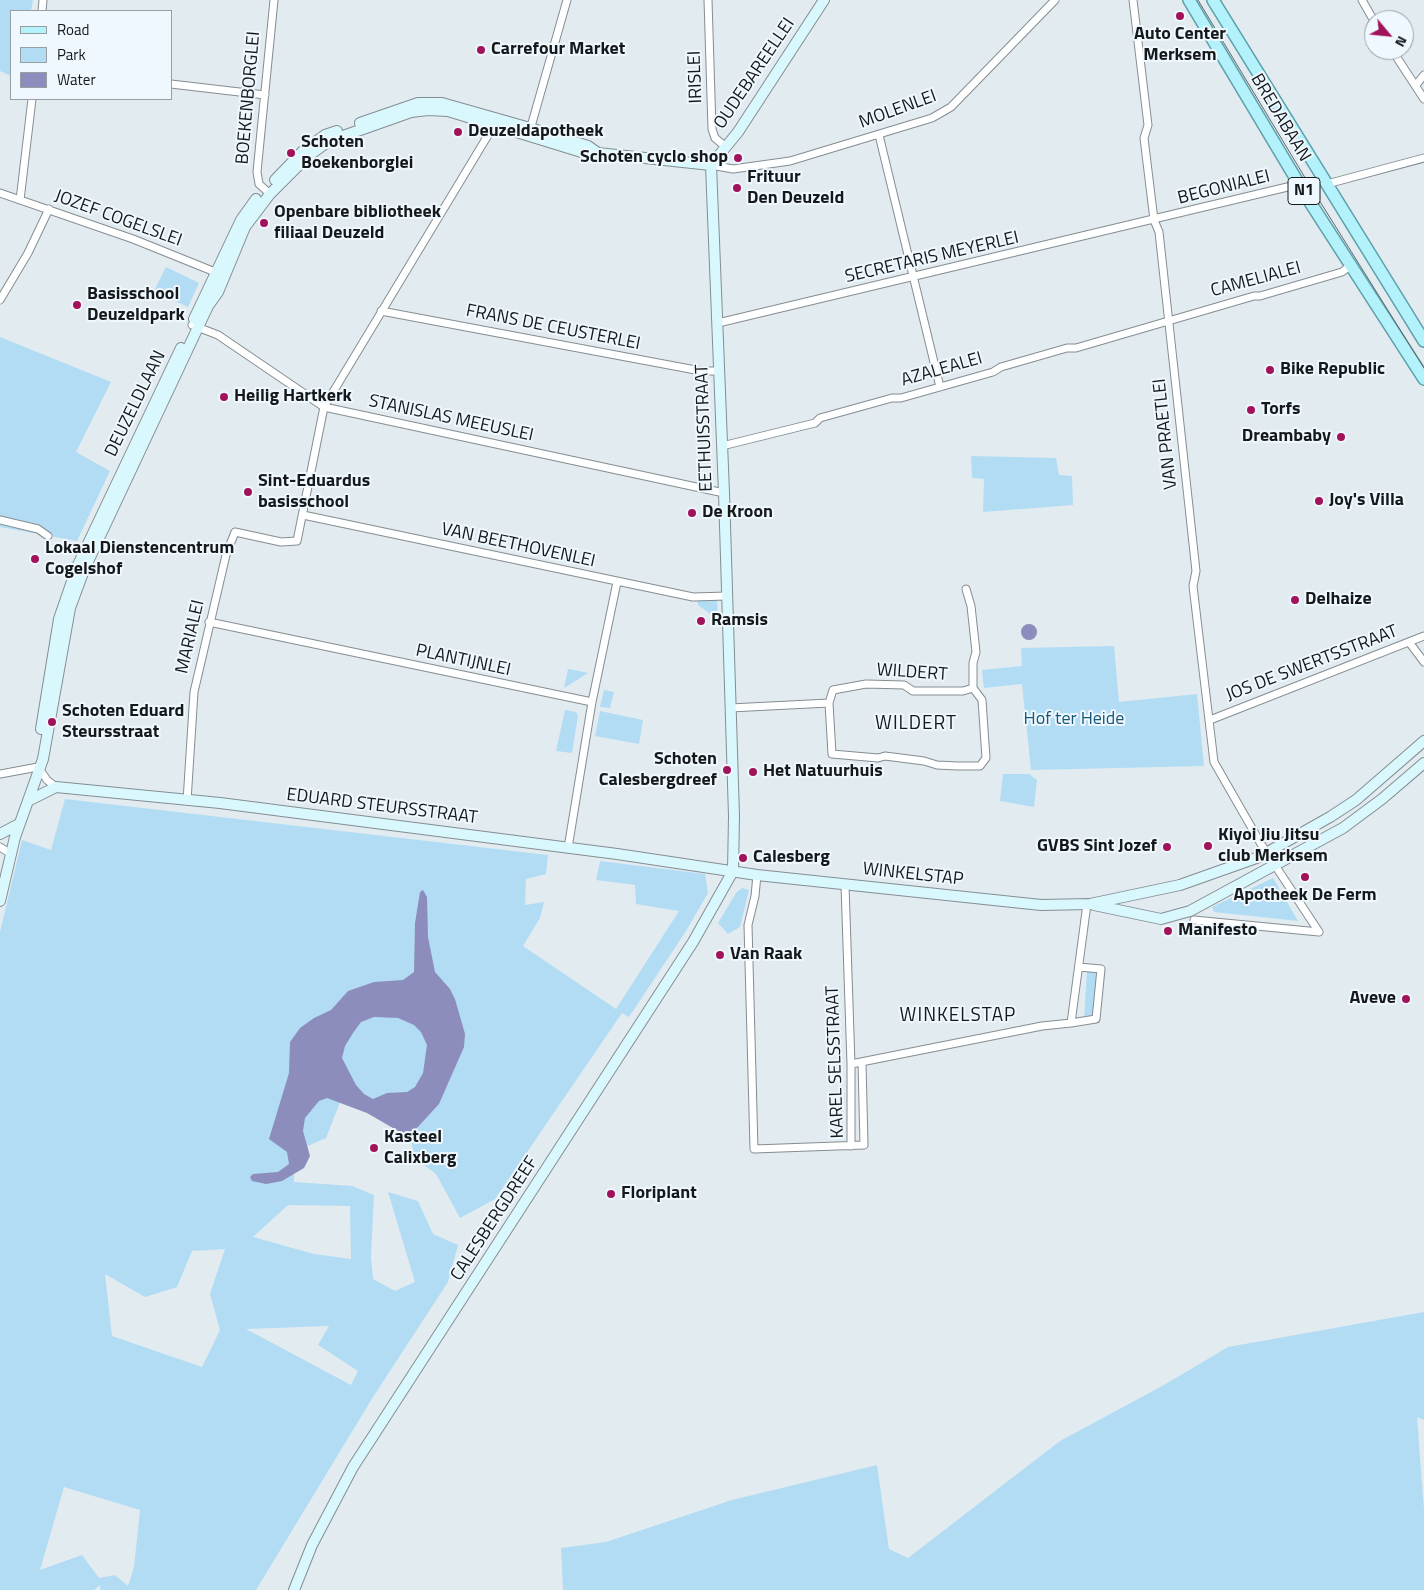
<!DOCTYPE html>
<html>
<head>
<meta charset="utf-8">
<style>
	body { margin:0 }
	#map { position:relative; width:1424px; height:1590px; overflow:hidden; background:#e2ebf0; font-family:"Titillium Web",sans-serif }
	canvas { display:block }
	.legend { position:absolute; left:10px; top:10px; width:162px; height:90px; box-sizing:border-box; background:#eff8fe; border:1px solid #989fa3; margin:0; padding:6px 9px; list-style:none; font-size:15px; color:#16191b }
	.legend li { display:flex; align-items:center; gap:10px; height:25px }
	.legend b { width:25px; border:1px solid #989fa3 }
	.north { position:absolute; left:1364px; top:10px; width:50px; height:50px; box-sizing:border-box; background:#eff8fe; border:1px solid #989fa3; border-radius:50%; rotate:118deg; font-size:14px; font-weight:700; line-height:20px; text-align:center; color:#16191b }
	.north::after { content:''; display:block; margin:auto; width:18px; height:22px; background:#a1125a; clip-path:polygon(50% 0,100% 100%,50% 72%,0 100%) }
</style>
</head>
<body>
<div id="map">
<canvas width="1424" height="1590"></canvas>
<ul class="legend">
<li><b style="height:6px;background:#b3f1fb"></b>Road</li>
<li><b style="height:14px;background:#b2dcf4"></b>Park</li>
<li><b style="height:14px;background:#8c8dbc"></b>Water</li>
</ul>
<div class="north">N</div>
</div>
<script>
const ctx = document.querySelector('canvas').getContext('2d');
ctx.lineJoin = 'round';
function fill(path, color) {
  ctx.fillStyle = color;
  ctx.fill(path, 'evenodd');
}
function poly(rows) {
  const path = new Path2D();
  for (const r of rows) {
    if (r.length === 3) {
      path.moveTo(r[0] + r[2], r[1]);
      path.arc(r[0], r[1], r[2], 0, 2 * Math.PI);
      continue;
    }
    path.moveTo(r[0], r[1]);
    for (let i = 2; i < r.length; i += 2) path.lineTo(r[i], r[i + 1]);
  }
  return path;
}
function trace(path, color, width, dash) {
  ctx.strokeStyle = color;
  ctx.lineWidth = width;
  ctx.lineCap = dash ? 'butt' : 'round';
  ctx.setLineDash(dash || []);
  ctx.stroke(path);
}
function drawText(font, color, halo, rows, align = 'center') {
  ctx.font = font + ' "Titillium Web",sans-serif';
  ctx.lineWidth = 4;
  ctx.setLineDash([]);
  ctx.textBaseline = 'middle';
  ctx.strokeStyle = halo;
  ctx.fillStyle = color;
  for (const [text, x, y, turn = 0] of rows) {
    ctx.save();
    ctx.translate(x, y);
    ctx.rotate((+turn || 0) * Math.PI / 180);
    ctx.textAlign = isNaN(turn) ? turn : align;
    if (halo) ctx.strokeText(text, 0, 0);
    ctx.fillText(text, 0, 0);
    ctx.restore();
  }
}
const green = poly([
	[0,0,33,0,31,11,11,11,11,76,0,71],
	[166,267,199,283,188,307,154,291],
	[0,337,111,382,76,452,110,471,77,541,0,527],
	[971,456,1056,458,1059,475,1072,476,1073,505,983,512,984,479,972,478],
	[697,600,717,600,718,620,698,605],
	[1114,646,1119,702,1197,694,1204,766,1031,770,1022,684,984,688,982,670,1022,666,1021,648],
	[568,669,569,669,588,673,564,688],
	[604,690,614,692,610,708,600,707],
	[565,710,576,712,578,716,572,753,556,751],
	[600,711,643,720,639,744,595,736],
	[1003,774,1029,774,1037,780,1034,807,1000,801],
	[65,799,548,855,546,874,526,879,525,905,544,902,540,918,523,946,616,1009,679,911,636,904,635,885,596,880,600,861,705,874,708,893,686,931,629,1017,622,1013,495,1199,460,1218,436,1174,415,1158,407,1124,344,1092,326,1138,294,1152,294,1182,352,1186,374,1195,371,1257,373,1279,395,1291,415,1282,388,1192,418,1201,433,1234,458,1245,448,1282,373,1397,256,1590,100,1590,100,1585,94,1590,0,1590,0,932,22,840,51,850],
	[288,1205,350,1206,351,1259,314,1254,253,1237],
	[225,1249,210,1294,220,1330,202,1367,112,1336,105,1274,145,1297,177,1287,192,1251],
	[329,1326,318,1345,358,1371,351,1385,246,1329],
	[64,1487,140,1510,134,1567,128,1586,115,1575,99,1578,82,1555,40,1570],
	[1273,878,1298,921,1214,912,1212,907],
	[742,888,749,890,740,927,728,934,718,923,736,893],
	[1087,970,1098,972,1094,1016,1084,1019],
	[1424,1312,1424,1420,1417,1417,1424,1510,1424,1590,563,1590,561,1548,606,1542,732,1500,877,1465,889,1549,908,1558,1060,1441,1164,1385,1228,1347]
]);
const water = poly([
	[1029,632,8],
	[423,890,427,897,428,937,435,972,450,989,455,999,465,1034,464,1047,439,1104,416,1129,405,1135,367,1113,327,1098,319,1101,305,1118,303,1131,310,1156,304,1168,282,1181,266,1184,252,1181,250,1177,253,1174,278,1172,289,1164,287,1152,269,1139,289,1073,290,1042,300,1028,314,1018,331,1010,348,991,374,982,403,980,414,972,415,923,420,892],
	[374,1017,398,1018,414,1025,421,1032,427,1045,423,1073,415,1087,407,1092,387,1093,373,1099,364,1094,356,1085,342,1058,345,1046,353,1033,361,1022]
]);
const street = poly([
	[708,0,712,129,715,138,726,147],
	[1133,0,1148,125,1144,138,1154,220,1159,232,1196,571,1193,586,1214,762,1261,844,1319,932],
	[1362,0,1374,21],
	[42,11,43,0],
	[1392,50,1424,99],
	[171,84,265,95],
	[1416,85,1424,75],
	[530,130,567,0],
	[879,135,940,387],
	[711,165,733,169,790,161,932,118,951,107,1055,0],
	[1327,184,1424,158],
	[0,193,133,239,220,274],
	[270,194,259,184,257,172,274,0],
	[20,200,32,99],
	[0,300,28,253,49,209],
	[381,311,701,371,720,371],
	[718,323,1300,184],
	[192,325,218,335,324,407,724,493],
	[722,446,815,423,820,418,892,398,901,398,993,372,1001,367,1067,348,1076,348,1254,296,1260,296,1342,272,1350,266],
	[303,515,693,597,727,596],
	[0,520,38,529,48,536],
	[966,589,971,606,976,652,973,663,973,688],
	[209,622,592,702,617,582],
	[1409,642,1424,662],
	[730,708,829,703,832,754,878,758,885,756,924,761,937,765,957,766,980,766,986,758,982,700,973,688,963,691,913,691,904,685,866,684,833,690,829,703],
	[1210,720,1424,636],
	[0,774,38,767,47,780,56,787],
	[187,801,194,692,226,555,235,532,281,542,297,541,324,407,496,122],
	[0,847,11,854],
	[568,848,592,702],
	[757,875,755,896,748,925,754,1149,864,1145,862,1063],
	[845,885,851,1064,851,1146],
	[1194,920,1319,932],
	[1071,1023,1096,1019,1101,969,1079,967],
	[851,1064,1042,1026,1071,1023,1087,904]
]);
const secondary = poly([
	[360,123,418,103,442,103,530,128,588,146,598,153],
	[711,165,738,132,824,0],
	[275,180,303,151,325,135,337,131],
	[194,319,241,220,256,199],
	[41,729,59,619,77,567,181,348],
	[28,801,56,787,220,803,617,854,757,875,1041,905,1090,904,1180,885,1259,857,1330,817,1356,800,1424,741],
	[0,834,19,824],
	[0,901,15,837,43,759,70,608,84,570,208,306,218,292,245,227,270,194,307,157,329,141,411,112,428,110,448,111,588,154,598,153,711,165],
	[1094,905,1161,919,1190,911,1343,828,1382,799,1424,763],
	[294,1590,312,1545,353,1467,693,942,733,871,734,816,724,493,711,165]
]);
const primary = poly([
	[1189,0,1308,199,1424,379],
	[1213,0,1424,341]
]);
const tram = poly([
	[1198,0,1304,176,1424,368]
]);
const markers = [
	[1180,16,5,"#a1125a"],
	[481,50,5,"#a1125a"],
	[458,132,5,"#a1125a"],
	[291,153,5,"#a1125a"],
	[738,158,5,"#a1125a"],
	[737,188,5,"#a1125a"],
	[264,223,5,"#a1125a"],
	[77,305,5,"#a1125a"],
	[1270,370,5,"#a1125a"],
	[224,397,5,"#a1125a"],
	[1251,410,5,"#a1125a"],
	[1341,437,5,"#a1125a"],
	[248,492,5,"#a1125a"],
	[1319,501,5,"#a1125a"],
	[692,513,5,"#a1125a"],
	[35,559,5,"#a1125a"],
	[1295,600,5,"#a1125a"],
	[701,621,5,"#a1125a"],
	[52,722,5,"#a1125a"],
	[727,770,5,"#a1125a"],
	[753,772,5,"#a1125a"],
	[1208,846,5,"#a1125a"],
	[1167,847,5,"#a1125a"],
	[743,858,5,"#a1125a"],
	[1305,877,5,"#a1125a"],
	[1168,931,5,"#a1125a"],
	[720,955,5,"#a1125a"],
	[1406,999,5,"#a1125a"],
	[374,1148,5,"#a1125a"],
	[611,1194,5,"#a1125a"]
];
const shields = [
	[1304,191,32]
];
const shieldNames = [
	["N1",1304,191]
];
const poiNames = [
	["Auto Center",1180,35,"center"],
	["Merksem",1180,56,"center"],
	["Carrefour Market",491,50],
	["Deuzeldapotheek",468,132],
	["Schoten",301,143],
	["Boekenborglei",301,164],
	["Schoten cyclo shop",728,158,"right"],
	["Frituur",747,178],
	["Den Deuzeld",747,199],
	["Openbare bibliotheek",274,213],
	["filiaal Deuzeld",274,234],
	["Basisschool",87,295],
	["Deuzeldpark",87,316],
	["Bike Republic",1280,370],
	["Heilig Hartkerk",234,397],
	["Torfs",1261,410],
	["Dreambaby",1331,437,"right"],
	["Sint-Eduardus",258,482],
	["basisschool",258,503],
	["Joy's Villa",1329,501],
	["De Kroon",702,513],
	["Lokaal Dienstencentrum",45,549],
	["Cogelshof",45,570],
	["Delhaize",1305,600],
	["Ramsis",711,621],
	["Schoten Eduard",62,712],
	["Steursstraat",62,733],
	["Schoten",717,760,"right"],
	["Calesbergdreef",717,781,"right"],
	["Het Natuurhuis",763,772],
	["Kiyoi Jiu Jitsu",1218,836],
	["club Merksem",1218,857],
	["GVBS Sint Jozef",1157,847,"right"],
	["Calesberg",753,858],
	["Apotheek De Ferm",1305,896,"center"],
	["Manifesto",1178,931],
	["Van Raak",730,955],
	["Aveve",1396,999,"right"],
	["Kasteel",384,1138],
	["Calixberg",384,1159],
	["Floriplant",621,1194]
];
const streetNames = [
	["OUDEBAREELLEI",755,74,-56],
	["IRISLEI",696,77,-92],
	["BOEKENBORGLEI",249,98,-85],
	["MOLENLEI",898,110,-20],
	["BREDABAAN",1280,118,59],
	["BEGONIALEI",1224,188,-14],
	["JOZEF COGELSLEI",118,219,20],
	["SECRETARIS MEYERLEI",932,258,-13],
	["CAMELIALEI",1256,280,-15],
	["FRANS DE CEUSTERLEI",553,328,11],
	["AZALEALEI",942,370,-16],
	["DEUZELDLAAN",136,404,-64],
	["STANISLAS MEEUSLEI",451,419,12],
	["EETHUISSTRAAT",705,428,-92],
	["VAN PRAETLEI",1166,434,-96],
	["VAN BEETHOVENLEI",518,546,12],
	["MARIALEI",191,637,-77],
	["PLANTIJNLEI",463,661,12],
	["JOS DE SWERTSSTRAAT",1312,664,-21],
	["WILDERT",912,673,4],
	["EDUARD STEURSSTRAAT",382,807,7],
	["WINKELSTAP",913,875,6],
	["KAREL SELSSTRAAT",836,1062,-92],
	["CALESBERGDREEF",495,1219,-57]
];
const parkNames = [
	["Hof ter Heide",1074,720]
];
const neighbourhoodNames = [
	["WILDERT",916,724],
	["WINKELSTAP",958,1016]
];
fill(green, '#b2dcf4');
fill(water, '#8c8dbc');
trace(street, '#858d92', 9);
trace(secondary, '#858d92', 12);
trace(primary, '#5ca0ab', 14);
trace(street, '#fff', 7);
trace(secondary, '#d9f8fd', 10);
trace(primary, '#b3f1fb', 11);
trace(tram, '#64696d', 1);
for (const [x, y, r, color] of markers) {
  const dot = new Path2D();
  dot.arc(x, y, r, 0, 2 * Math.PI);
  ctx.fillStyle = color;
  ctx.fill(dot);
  trace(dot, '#eff8fe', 2);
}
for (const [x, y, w] of shields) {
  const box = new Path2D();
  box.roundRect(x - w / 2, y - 13.5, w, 27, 4);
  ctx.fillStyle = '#eff8fe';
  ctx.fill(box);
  trace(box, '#16191b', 1);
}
drawText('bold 16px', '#16191b', null, shieldNames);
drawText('bold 18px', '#16191b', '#eff8fe', poiNames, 'left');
drawText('18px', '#16191b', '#eff8fe', streetNames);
drawText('18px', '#185977', '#eff8fe', parkNames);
ctx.letterSpacing = '1px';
drawText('19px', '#16191b', '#eff8fe', neighbourhoodNames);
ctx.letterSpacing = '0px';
</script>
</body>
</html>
